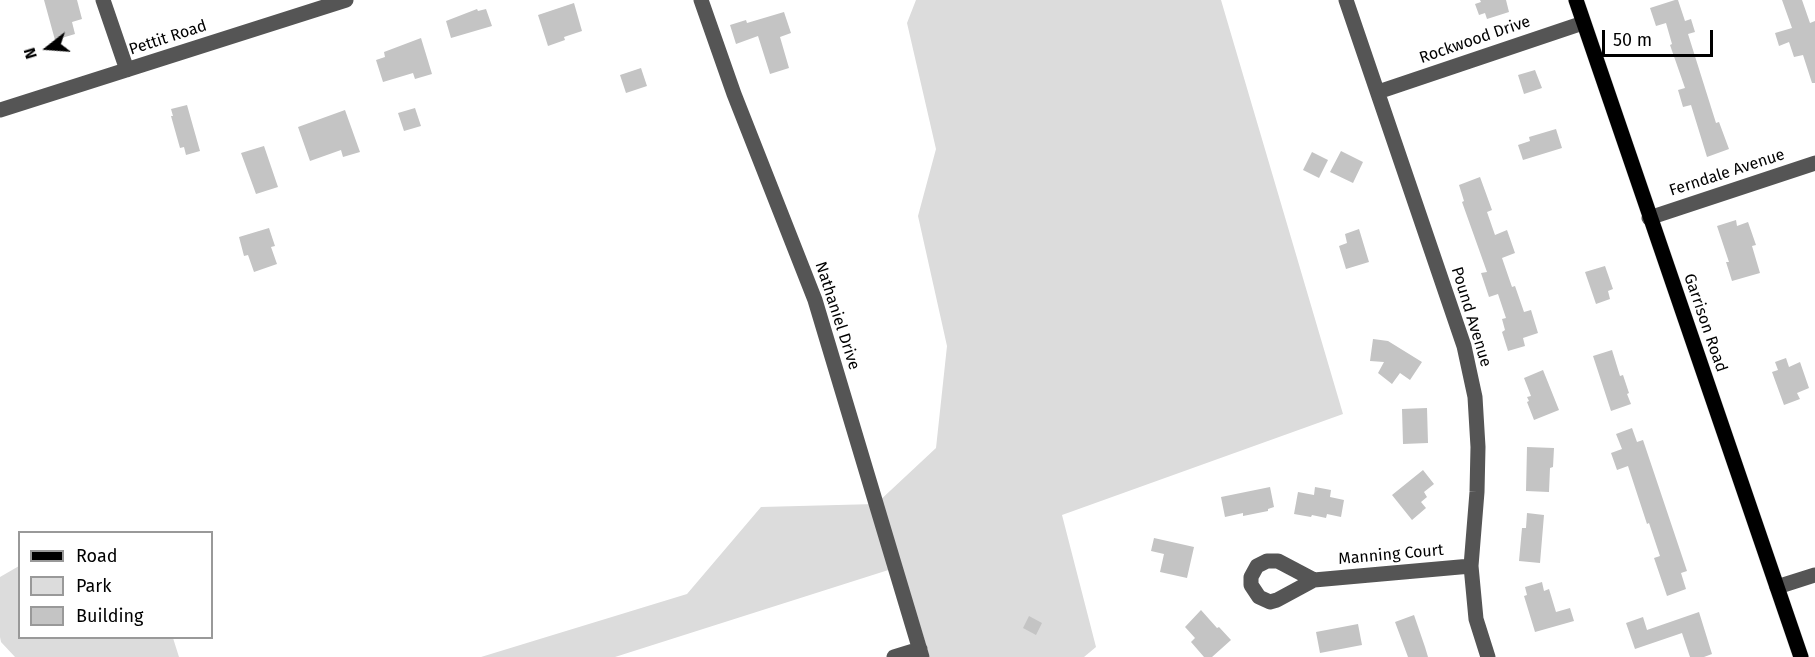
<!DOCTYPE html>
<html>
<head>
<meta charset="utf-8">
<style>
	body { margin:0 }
	#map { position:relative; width:1815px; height:657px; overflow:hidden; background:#fff; font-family:"Fira Sans",sans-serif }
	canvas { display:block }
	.legend { position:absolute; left:18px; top:531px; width:195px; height:108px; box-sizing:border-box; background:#fff; border:2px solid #999; margin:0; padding:8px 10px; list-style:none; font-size:18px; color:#000 }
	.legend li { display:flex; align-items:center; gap:12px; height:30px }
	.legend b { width:30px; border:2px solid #999 }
	.north { position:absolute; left:18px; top:18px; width:60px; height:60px; -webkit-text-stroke:4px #fff; paint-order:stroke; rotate:253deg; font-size:16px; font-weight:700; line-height:24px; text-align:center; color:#000 }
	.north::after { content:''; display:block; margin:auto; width:21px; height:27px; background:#000; clip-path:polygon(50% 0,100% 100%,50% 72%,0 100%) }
	.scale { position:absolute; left:1602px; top:30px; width:111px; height:27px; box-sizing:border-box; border:3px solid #000; border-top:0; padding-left:8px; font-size:18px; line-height:21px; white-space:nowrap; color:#000; -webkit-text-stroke:4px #fff; paint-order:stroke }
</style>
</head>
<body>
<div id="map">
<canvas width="1815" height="657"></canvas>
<ul class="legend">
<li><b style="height:8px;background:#000"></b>Road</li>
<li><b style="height:16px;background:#dcdcdc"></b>Park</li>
<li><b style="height:16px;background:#c4c4c4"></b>Building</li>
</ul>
<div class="north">N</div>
<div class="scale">50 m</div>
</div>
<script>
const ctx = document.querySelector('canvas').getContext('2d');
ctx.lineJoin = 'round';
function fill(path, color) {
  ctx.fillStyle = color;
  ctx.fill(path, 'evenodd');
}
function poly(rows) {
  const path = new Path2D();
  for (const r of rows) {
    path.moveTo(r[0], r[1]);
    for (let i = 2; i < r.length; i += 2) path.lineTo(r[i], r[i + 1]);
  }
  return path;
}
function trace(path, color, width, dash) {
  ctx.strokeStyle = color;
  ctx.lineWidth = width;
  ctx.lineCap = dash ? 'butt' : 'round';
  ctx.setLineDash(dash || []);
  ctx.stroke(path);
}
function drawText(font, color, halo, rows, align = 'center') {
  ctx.font = font + ' "Fira Sans",sans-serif';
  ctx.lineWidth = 4.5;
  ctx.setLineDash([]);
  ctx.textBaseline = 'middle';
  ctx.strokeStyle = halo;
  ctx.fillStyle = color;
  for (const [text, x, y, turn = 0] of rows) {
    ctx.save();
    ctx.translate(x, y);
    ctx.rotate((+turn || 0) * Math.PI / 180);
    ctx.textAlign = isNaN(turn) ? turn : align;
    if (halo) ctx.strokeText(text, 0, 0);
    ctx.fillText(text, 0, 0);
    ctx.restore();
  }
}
const green = poly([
	[916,0,1221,0,1343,414,1062,515,1096,647,1084,657,930,657,901,566,615,657,481,657,687,594,761,507,876,504,936,448,947,346,918,216,936,149,907,23],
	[19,566,20,638,173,638,179,657,15,657,1,642,0,637,0,577]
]);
const building = poly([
	[44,0,77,0,82,19,72,22,75,34,55,40],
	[1480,0,1506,0,1509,12,1487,19,1485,13,1479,15,1475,4,1481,2],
	[1675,0,1678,0,1685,21,1691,19,1695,32,1688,34,1716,123,1719,122,1729,149,1707,157,1691,105,1683,107,1678,90,1685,88,1670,45,1672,44,1666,23,1656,26,1650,8],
	[1782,0,1802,0,1810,23,1815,21,1815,83,1812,83,1803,55,1794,57,1789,42,1779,46,1775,33,1792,28],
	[574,3,582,31,564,37,565,40,548,46,538,15],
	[477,9,478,11,486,9,492,26,451,38,446,21],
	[784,12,791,33,780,37,789,68,770,74,758,36,736,44,730,25,746,20,747,23],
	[421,38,432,74,415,79,413,73,383,82,376,60,385,57,384,52],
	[641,68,647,86,626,93,620,75],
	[1535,70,1542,88,1524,94,1518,75],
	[187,105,200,151,186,155,184,147,180,148,171,116,173,116,171,109],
	[415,108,421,126,404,131,398,113],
	[345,110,360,152,343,157,341,150,310,161,298,127],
	[1556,129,1562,148,1523,160,1518,145,1530,141,1529,137],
	[264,146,278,187,256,194,241,153],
	[1341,151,1363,162,1353,183,1330,172],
	[1312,152,1328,160,1319,178,1303,170],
	[1480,177,1492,210,1487,212,1495,235,1507,230,1515,253,1502,258,1512,287,1515,286,1524,312,1531,310,1538,333,1523,338,1525,346,1508,351,1502,332,1505,330,1502,319,1506,318,1498,294,1489,297,1481,273,1487,272,1462,202,1464,201,1459,185],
	[1736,220,1737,226,1748,222,1756,245,1752,246,1760,273,1732,281,1726,262,1729,262,1717,226],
	[269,228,275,246,271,247,277,264,254,272,248,255,244,256,239,237],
	[1359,229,1369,262,1346,269,1339,246,1347,243,1345,234],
	[1605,266,1613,289,1608,291,1610,299,1596,304,1585,272],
	[1373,339,1388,341,1422,362,1410,380,1400,373,1392,384,1378,373,1384,362,1370,361],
	[1612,350,1620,376,1623,375,1629,393,1627,394,1631,404,1611,411,1593,356],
	[1786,358,1789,367,1800,362,1809,388,1797,393,1800,399,1784,405,1772,372,1778,370,1775,362],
	[1543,370,1559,410,1534,420,1527,402,1529,401,1527,397,1531,396,1524,378],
	[1427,408,1428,443,1403,444,1402,409],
	[1632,428,1637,442,1643,440,1687,571,1681,573,1686,589,1667,596,1654,558,1660,556,1649,523,1647,524,1628,466,1617,470,1611,453,1622,449,1616,434],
	[1527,447,1554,448,1553,467,1550,468,1549,492,1526,491],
	[1423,470,1434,484,1424,492,1427,497,1421,502,1426,508,1412,520,1392,495],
	[1270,487,1274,507,1268,509,1268,511,1243,516,1243,513,1225,517,1221,497],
	[1315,487,1331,490,1330,497,1344,500,1341,517,1327,514,1326,518,1312,515,1311,517,1294,514,1298,492,1314,495],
	[1527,513,1544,515,1540,563,1519,561,1522,528,1526,528],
	[1154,538,1194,547,1187,578,1160,572,1164,554,1151,551],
	[1542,582,1544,591,1549,589,1556,612,1570,608,1574,621,1535,632,1524,596,1527,595,1525,587],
	[1201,610,1217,628,1219,627,1231,640,1212,657,1204,657,1191,642,1195,638,1185,627],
	[1699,612,1712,654,1704,657,1690,657,1682,633,1635,649,1626,623,1643,617,1647,630],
	[1414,615,1425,647,1428,657,1408,657,1395,622],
	[1029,616,1042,623,1036,635,1023,628],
	[1358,624,1362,645,1320,653,1316,632]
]);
const minor = poly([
	[103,0,127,70],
	[701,0,734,94,815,300,922,657],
	[1346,0,1464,346,1475,397,1478,447,1477,492,1471,566,1476,619,1488,657],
	[1378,92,1583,23],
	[0,110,346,0],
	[1649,218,1815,163],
	[1314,580,1277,600,1270,602,1259,597,1251,585,1251,577,1257,566,1267,561,1278,561,1314,580,1471,566],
	[1777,587,1815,575],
	[894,657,920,649]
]);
const major = poly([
	[1576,0,1801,657]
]);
const streetNames = [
	["Pettit Road",168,38,-18],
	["Rockwood Drive",1475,40,-19],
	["Ferndale Avenue",1727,173,-18],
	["Nathaniel Drive",837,316,72],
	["Pound Avenue",1471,317,73],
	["Garrison Road",1705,323,71],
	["Manning Court",1391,555,-5]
];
fill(green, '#dcdcdc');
fill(building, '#c4c4c4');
trace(major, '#dbdbdb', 16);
trace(minor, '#555', 15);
trace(major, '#000', 15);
drawText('16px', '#000', '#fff', streetNames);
</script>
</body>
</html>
